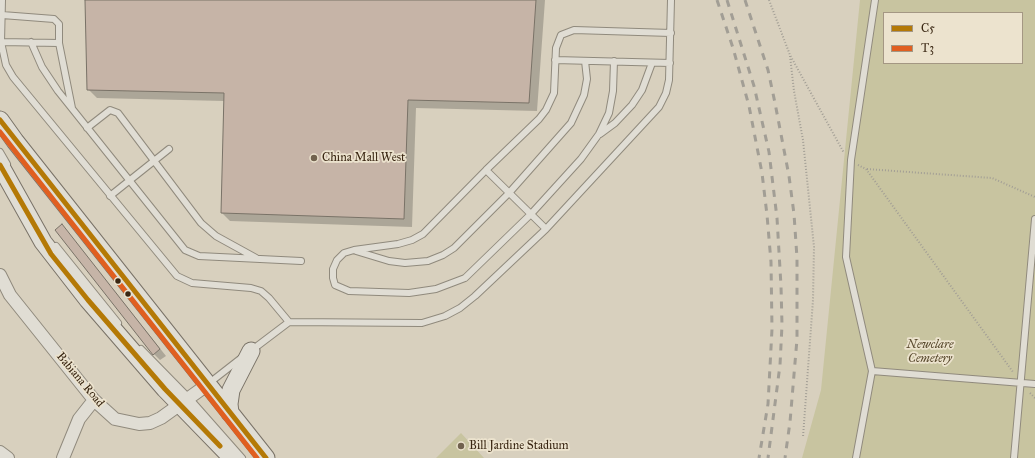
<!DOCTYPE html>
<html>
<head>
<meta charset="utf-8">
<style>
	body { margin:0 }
	#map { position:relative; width:1035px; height:458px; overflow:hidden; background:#d8d0be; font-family:"IM FELL Great Primer",serif }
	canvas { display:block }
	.legend { position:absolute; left:883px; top:12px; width:140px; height:52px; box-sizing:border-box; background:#ece3ce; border:1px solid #a49783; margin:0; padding:5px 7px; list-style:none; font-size:12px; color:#392612 }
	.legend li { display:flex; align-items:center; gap:8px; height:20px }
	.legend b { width:20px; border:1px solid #a49783 }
</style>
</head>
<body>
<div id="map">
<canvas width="1035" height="458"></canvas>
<ul class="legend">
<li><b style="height:5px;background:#b47906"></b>C5</li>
<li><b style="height:5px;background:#e05f20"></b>T3</li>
</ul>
</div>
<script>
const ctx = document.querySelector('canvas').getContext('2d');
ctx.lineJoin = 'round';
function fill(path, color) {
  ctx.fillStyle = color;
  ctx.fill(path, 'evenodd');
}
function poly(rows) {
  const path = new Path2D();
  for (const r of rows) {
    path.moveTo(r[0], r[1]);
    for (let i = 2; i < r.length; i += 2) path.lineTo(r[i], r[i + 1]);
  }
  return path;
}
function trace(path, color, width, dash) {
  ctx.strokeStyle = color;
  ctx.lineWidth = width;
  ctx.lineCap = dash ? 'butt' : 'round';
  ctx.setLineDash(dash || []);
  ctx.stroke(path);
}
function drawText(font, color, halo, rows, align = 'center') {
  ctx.font = font + ' "IM FELL Great Primer",serif';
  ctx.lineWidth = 3.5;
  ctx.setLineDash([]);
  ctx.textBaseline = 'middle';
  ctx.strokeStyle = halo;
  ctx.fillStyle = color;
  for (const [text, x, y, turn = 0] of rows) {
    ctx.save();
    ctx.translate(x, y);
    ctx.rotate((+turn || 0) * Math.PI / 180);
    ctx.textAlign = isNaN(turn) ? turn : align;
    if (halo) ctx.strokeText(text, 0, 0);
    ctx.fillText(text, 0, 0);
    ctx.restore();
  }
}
const green = poly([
	[860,0,1035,0,1035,458,802,458,821,390],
	[884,13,1022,13,1022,63,884,63],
	[461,433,484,458,436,458]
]);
const shadow = poly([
	[86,0,545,0,537,111,416,108,412,227,230,221,222,213,224,101,97,98,88,89],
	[62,225,166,356,160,360,154,354]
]);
const building = poly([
	[85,0,536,0,529,103,408,100,404,219,221,213,224,93,87,90,85,0],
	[62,224,160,349,153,355,55,230,62,224]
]);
const path = poly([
	[769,0,790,55,844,153],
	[790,56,794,91,803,140,814,247,813,300,803,437],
	[858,165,866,169,1013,372],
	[867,169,992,178,1035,197],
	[1030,393,1035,398]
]);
const lane = poly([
	[2,0,1,42,6,65,13,77,177,276,192,283,251,288,261,291,269,298,289,322],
	[1,42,59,43,59,24,54,19,2,15],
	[31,42,42,67,58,91,185,250,199,256,301,261],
	[59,43,72,108],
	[555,60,670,63],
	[614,61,613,91,609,113,599,134,581,159,531,214,465,278,436,289,409,293,349,291,335,285,333,278,333,269,337,260,344,253,354,250,398,244,412,240,423,234,486,170,539,119,546,110,554,93,556,48,561,35,574,30,671,33],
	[87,128,110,110,118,113,201,223,216,236,256,258],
	[600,134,615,123,632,105,642,90,652,63],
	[0,152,7,164],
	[486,170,546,229],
	[110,196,169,149],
	[56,246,118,323],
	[356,251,389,261,405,263,428,261,443,255,454,248,509,193,571,123,584,95,587,79,585,61],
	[141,349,189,398,242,458],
	[252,350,289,322,422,323,445,316,460,308,475,296,546,229,659,107,666,93,669,80,671,0],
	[872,371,1035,384],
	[208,384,240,359],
	[856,458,872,371,846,257,851,160,875,0],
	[1014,458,1035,219]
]);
const street = poly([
	[0,275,10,295,94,400,115,419,139,424,150,423,161,418,207,385],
	[0,452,8,458],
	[63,458,79,419,94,400]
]);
const secondary = poly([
	[0,120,15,141,266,458],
	[0,165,43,242,88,300,165,389,232,458],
	[230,413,229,404,231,390,251,351]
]);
const rail = poly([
	[717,0,733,48,749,106,762,173,767,215,771,262,772,329,768,404,759,458],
	[727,0,754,86,769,152,777,218,781,286,782,325,780,365,768,458],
	[745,0,768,70,775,103,789,176,794,214,797,258,797,339,790,422,785,458]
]);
const bus1 = poly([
	[0,120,266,458],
	[0,165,51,254,88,300,165,389,220,446]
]);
const bus2 = poly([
	[0,132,257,458]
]);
const markers = [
	[314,158,4,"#71624e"],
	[118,281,3.5,"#392612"],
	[128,294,3.5,"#392612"],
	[461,446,4,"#71624e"]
];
const poiNames = [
	["China Mall West",322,158],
	["Bill Jardine Stadium",469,446]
];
const parkNames = [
	["Newclare",930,345],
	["Cemetery",930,359]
];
const streetNames = [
	["Babiana Road",80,380,50]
];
fill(green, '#c8c4a0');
fill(shadow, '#0003');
fill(building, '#c6b4a7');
trace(building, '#797267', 1);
trace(lane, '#908a7d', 8);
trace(street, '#908a7d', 14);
trace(secondary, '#797267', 19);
trace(path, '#a29e95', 2, [1, 2]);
trace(lane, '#e0ddd4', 6);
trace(street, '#e0ddd4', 12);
trace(secondary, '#e0ddd4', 17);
trace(rail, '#a29e95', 3, [7, 7]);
trace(bus1, '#b47906', 5);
trace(bus2, '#e05f20', 5);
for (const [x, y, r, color] of markers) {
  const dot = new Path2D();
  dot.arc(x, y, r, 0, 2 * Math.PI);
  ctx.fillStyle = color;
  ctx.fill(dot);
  trace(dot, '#ece3ce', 1.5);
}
drawText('12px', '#392612', '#ece3ce', poiNames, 'left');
drawText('italic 12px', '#5a4b2f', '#ece3ce', parkNames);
drawText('12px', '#392612', '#ece3ce', streetNames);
</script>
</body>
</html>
